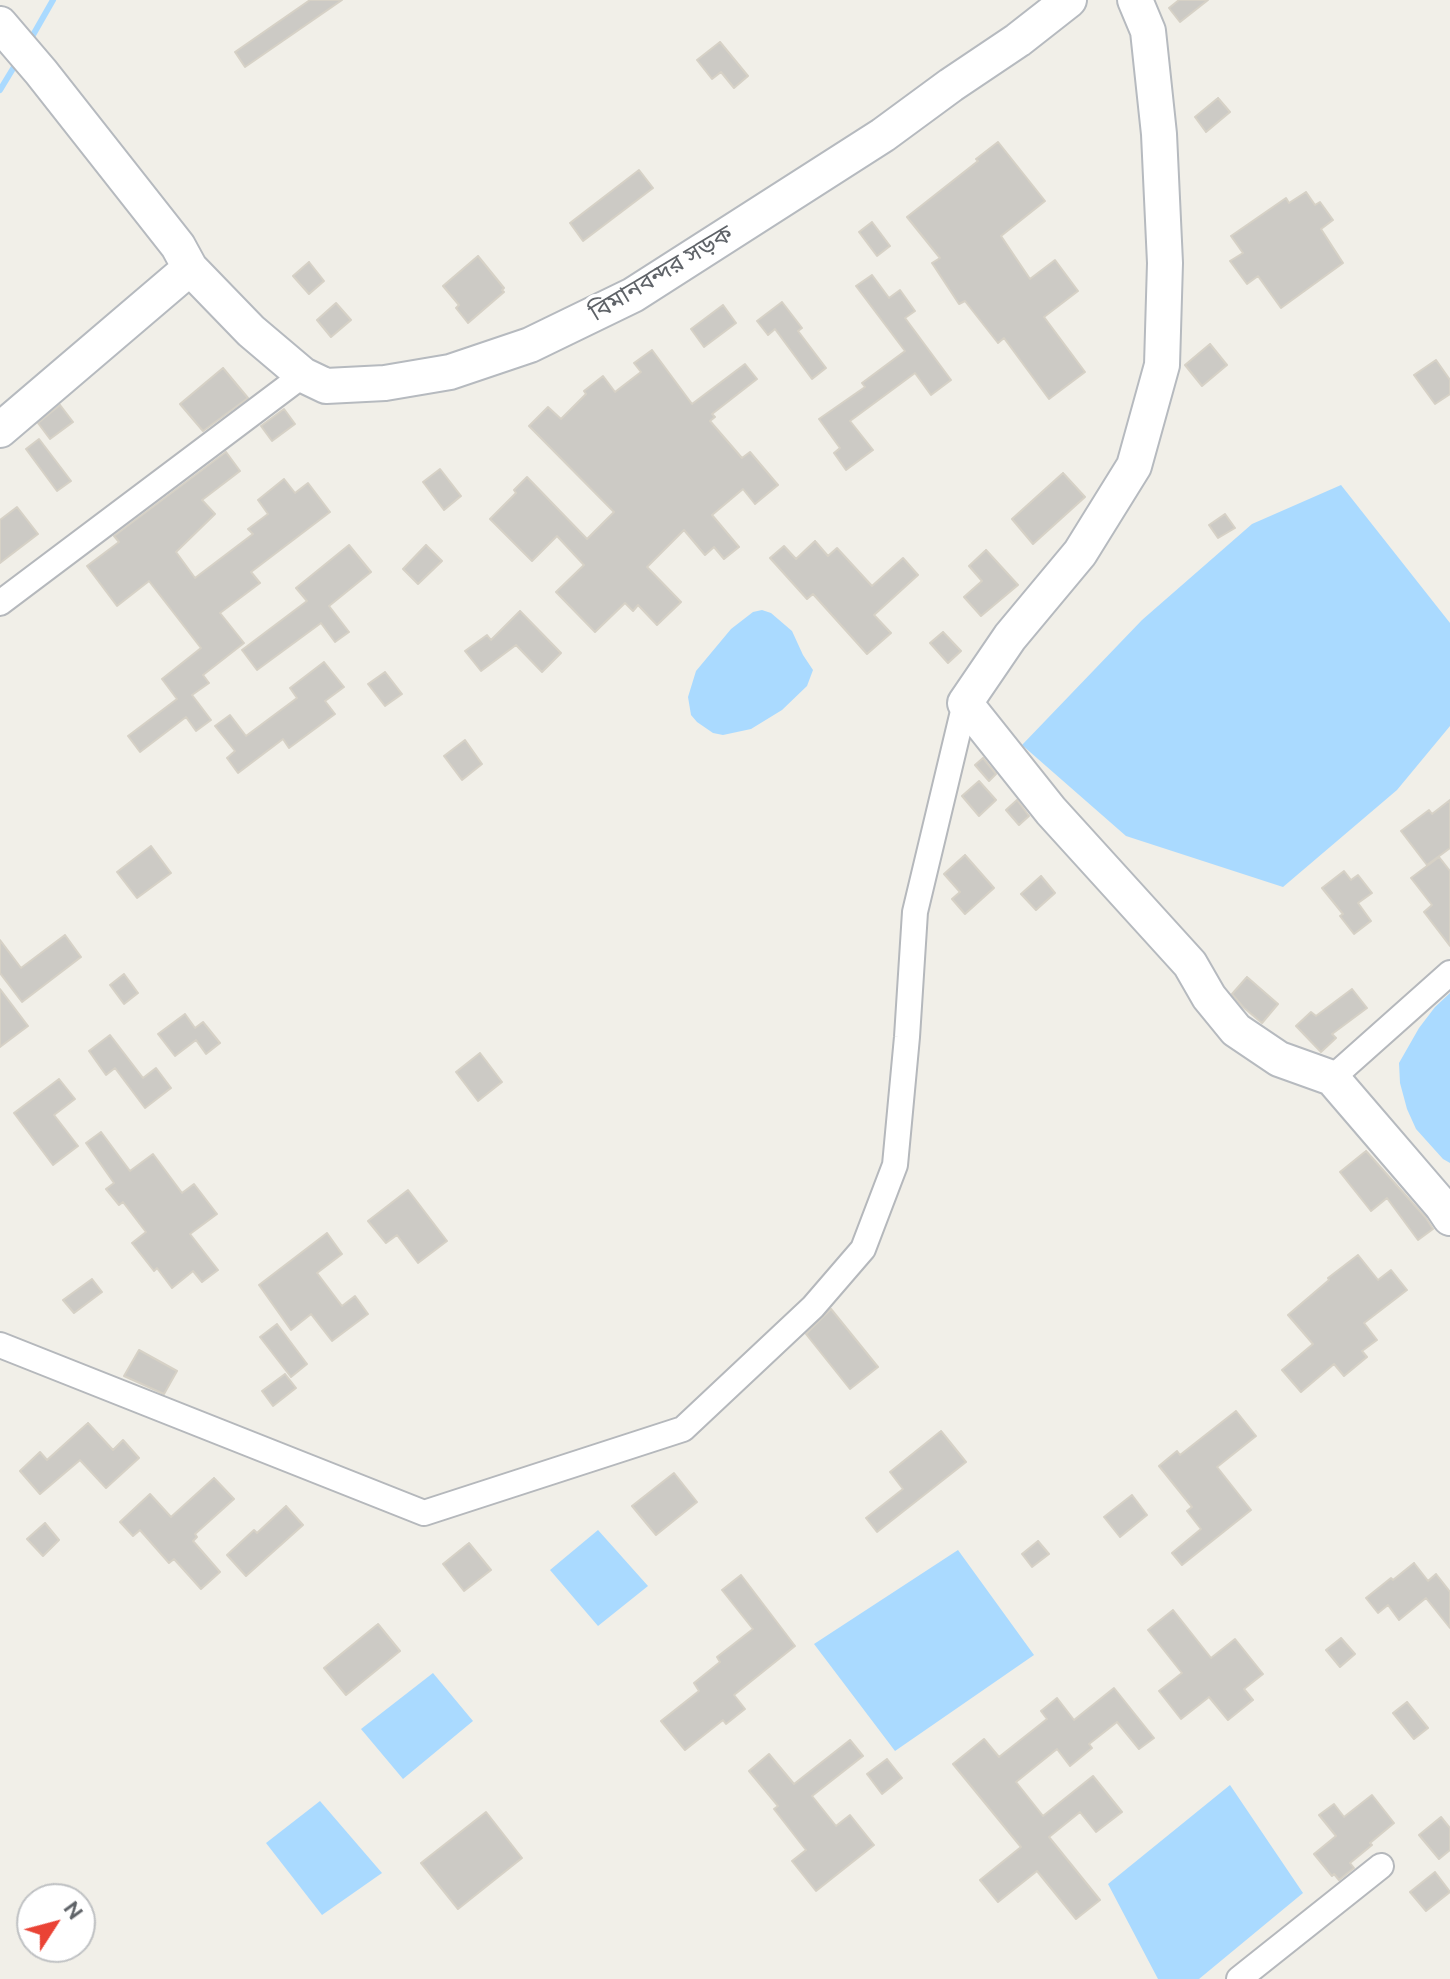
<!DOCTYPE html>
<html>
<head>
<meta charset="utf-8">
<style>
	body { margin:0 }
	#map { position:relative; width:1450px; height:1979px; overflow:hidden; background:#f1efe8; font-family:Ubuntu,sans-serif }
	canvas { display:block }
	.north { position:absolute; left:16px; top:1883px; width:80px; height:80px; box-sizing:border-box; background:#fff; border:2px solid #bfc1c3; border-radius:50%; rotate:54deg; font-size:22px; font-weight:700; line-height:32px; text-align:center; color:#5f6368 }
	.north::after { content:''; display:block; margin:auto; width:28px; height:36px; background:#ea4335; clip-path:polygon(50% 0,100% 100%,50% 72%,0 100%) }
</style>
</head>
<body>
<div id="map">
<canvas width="1450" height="1979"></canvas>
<div class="north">N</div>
</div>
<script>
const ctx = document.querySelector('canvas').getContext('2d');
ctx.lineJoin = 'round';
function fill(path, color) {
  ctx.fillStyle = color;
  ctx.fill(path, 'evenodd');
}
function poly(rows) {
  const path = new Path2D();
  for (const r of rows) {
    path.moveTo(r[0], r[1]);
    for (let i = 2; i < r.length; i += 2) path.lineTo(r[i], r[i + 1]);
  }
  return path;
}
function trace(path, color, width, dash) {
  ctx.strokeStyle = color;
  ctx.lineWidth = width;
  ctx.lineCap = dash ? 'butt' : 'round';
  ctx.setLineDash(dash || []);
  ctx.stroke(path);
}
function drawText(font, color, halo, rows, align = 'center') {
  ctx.font = font + ' Ubuntu,"Noto Sans Bengali",sans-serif';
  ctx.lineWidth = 7;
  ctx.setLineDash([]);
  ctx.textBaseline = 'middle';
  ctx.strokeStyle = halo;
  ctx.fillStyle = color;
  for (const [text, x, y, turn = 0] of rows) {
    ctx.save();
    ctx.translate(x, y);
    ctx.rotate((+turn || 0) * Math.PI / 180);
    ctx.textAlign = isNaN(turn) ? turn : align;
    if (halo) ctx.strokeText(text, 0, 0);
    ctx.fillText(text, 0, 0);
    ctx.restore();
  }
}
const water = poly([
	[1341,485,1450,623,1450,726,1397,790,1283,887,1126,836,1022,745,1142,620,1252,524],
	[762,610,771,613,792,631,803,655,813,670,807,686,782,710,751,729,723,735,713,733,697,722,691,715,688,697,696,671,731,629,753,612],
	[1450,993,1450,1163,1443,1159,1416,1129,1407,1109,1400,1083,1399,1063,1419,1028,1435,1007],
	[598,1530,648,1586,598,1626,550,1570],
	[958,1550,1034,1655,895,1751,814,1644],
	[433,1673,473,1721,403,1779,361,1729],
	[1230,1785,1303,1893,1199,1979,1158,1979,1108,1884],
	[320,1801,382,1873,322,1915,266,1843]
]);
const stream = poly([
	[29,42,53,0],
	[0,90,17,62]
]);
const building = poly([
	[310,0,342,0,245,67,235,52,310,0],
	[1179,0,1208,0,1180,22,1169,8,1179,0],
	[720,42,748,76,734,88,721,72,712,79,697,60,720,42],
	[1218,98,1230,112,1206,132,1195,117,1218,98],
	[998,142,1045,201,1001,236,1030,279,1055,260,1078,291,1044,317,1085,372,1049,399,1004,338,998,343,965,301,959,304,932,263,940,258,907,217,978,161,976,159,998,142],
	[639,170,653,188,583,241,570,223,639,170],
	[1306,192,1315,205,1320,202,1333,220,1321,229,1343,263,1281,308,1258,276,1247,284,1230,261,1243,253,1231,236,1286,198,1289,203,1306,192],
	[872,222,890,246,877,256,859,232,872,222],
	[478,256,504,288,502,290,504,292,468,323,456,308,459,305,443,286,478,256],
	[309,262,324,281,309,294,293,276,309,262],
	[872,275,889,298,900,290,915,311,905,318,951,380,931,395,915,373,850,421,873,450,846,470,834,453,840,448,819,419,865,387,862,383,905,351,856,286,872,275],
	[782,302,802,328,798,331,826,368,812,379,775,329,768,335,757,321,782,302],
	[336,303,351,320,331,337,317,320,336,303],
	[723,305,736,323,704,347,691,329,723,305],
	[1210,344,1227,365,1202,386,1185,365,1210,344],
	[652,350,692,404,745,364,757,379,712,414,715,417,710,421,742,458,750,452,778,485,755,504,743,489,712,515,739,547,724,559,714,547,705,555,684,530,647,567,681,602,657,625,638,605,633,611,625,603,595,632,556,592,584,565,557,536,532,561,490,519,516,493,514,490,527,477,587,539,614,512,529,426,548,407,561,419,586,394,584,391,603,376,615,392,641,372,634,363,652,350],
	[1436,360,1450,380,1450,394,1435,404,1414,375,1436,360],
	[223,368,248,398,203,431,180,404,223,368],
	[60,405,73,422,50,439,38,423,60,405],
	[284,409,295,424,272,441,261,426,284,409],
	[39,439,71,481,57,491,26,449,39,439],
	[226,452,240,471,202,500,215,514,176,552,195,578,253,534,248,529,268,514,258,500,284,479,295,493,308,483,330,512,251,572,260,583,220,613,244,643,203,675,209,683,192,695,211,720,196,731,186,717,140,752,128,736,177,699,162,679,201,648,149,581,117,606,87,566,119,542,114,536,226,452],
	[440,469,461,496,444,510,423,482,440,469],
	[1063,473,1085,497,1033,544,1012,519,1063,473],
	[17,507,38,534,0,563,0,520,17,507],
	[1225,514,1235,528,1218,538,1209,525,1225,514],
	[815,541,828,556,837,548,872,586,903,558,918,575,874,615,891,633,867,654,813,594,807,599,770,558,784,546,796,559,815,541],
	[349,545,371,572,329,606,349,632,335,642,321,623,257,670,242,650,307,601,296,588,349,545],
	[426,545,442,561,418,584,403,569,426,545],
	[986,550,1018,585,981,616,964,597,982,581,969,566,986,550],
	[520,611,561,653,542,672,516,645,481,671,465,651,487,635,491,640,520,611],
	[943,632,961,651,948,663,930,643,943,632],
	[324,662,344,687,325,701,335,714,289,748,283,739,238,773,227,758,235,751,215,726,230,715,246,736,297,698,290,688,324,662],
	[385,672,402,694,385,706,368,684,385,672],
	[465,740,482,764,462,780,444,756,465,740],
	[983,758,996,774,989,781,975,765,983,758],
	[979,781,996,800,979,816,962,796,979,781],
	[1017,800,1029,816,1019,825,1006,810,1017,800],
	[1450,800,1450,848,1427,865,1401,831,1429,810,1432,814,1450,800],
	[151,846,171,873,137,898,117,872,151,846],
	[965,855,994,888,965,914,952,899,960,892,944,874,965,855],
	[1439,857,1450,871,1450,946,1424,912,1432,905,1411,878,1439,857],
	[1344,871,1351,880,1358,875,1372,893,1358,903,1371,921,1354,934,1340,916,1343,914,1322,888,1344,871],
	[1041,876,1055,893,1036,910,1021,894,1041,876],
	[65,935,81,957,22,1002,0,973,0,940,21,968,65,935],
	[124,974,138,993,124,1004,110,985,124,974],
	[1247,977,1278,1004,1262,1023,1243,1007,1232,994,1247,977],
	[0,989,28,1026,0,1047,0,989],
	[1352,989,1367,1008,1332,1034,1336,1038,1321,1052,1296,1026,1311,1012,1316,1016,1352,989],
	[185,1014,195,1028,203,1022,220,1043,206,1054,196,1040,175,1056,158,1034,185,1014],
	[110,1035,143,1078,156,1068,171,1088,145,1108,115,1068,106,1075,89,1051,110,1035],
	[480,1053,502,1082,478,1101,456,1072,480,1053],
	[59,1079,75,1099,54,1115,78,1146,53,1165,14,1113,59,1079],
	[101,1132,130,1171,153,1154,182,1193,194,1184,217,1214,190,1234,218,1270,202,1282,193,1271,172,1288,157,1268,154,1271,132,1243,146,1232,123,1202,119,1205,106,1189,114,1183,86,1143,101,1132],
	[1366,1151,1426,1218,1433,1229,1418,1240,1387,1198,1371,1211,1340,1172,1366,1151],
	[408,1190,447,1241,418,1263,397,1235,386,1243,368,1221,408,1190],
	[327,1233,342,1254,317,1273,342,1306,355,1296,368,1314,332,1341,311,1314,291,1330,259,1285,327,1233],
	[1358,1255,1378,1280,1391,1270,1407,1290,1364,1323,1377,1340,1362,1351,1367,1357,1344,1376,1334,1364,1301,1392,1282,1370,1313,1344,1288,1315,1329,1280,1328,1278,1358,1255],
	[92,1279,102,1292,74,1313,63,1300,92,1279],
	[831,1309,878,1367,850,1389,806,1334,831,1309],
	[277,1324,307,1364,291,1377,260,1337,277,1324],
	[139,1350,177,1371,164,1394,124,1376,139,1350],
	[285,1374,296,1388,273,1406,262,1391,285,1374],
	[1236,1411,1256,1436,1217,1467,1251,1510,1182,1565,1172,1553,1201,1529,1187,1511,1192,1507,1159,1466,1177,1451,1180,1455,1236,1411],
	[88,1423,113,1450,123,1440,139,1458,106,1488,80,1460,40,1494,20,1471,40,1452,47,1460,88,1423],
	[941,1431,966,1462,877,1532,866,1518,903,1489,890,1472,941,1431],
	[674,1473,697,1502,656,1535,632,1506,674,1473],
	[214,1478,234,1499,195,1534,197,1537,193,1541,220,1572,201,1589,174,1559,169,1563,140,1530,133,1536,120,1522,150,1494,171,1517,214,1478],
	[1132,1495,1147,1515,1120,1537,1104,1517,1132,1495],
	[286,1506,303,1525,246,1576,227,1555,254,1530,257,1533,286,1506],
	[45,1523,59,1540,43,1556,27,1539,45,1523],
	[1038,1541,1049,1554,1032,1567,1022,1554,1038,1541],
	[469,1543,491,1570,464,1591,443,1564,469,1543],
	[1414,1563,1428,1581,1436,1574,1450,1592,1450,1628,1426,1598,1399,1620,1388,1605,1378,1613,1366,1598,1391,1578,1393,1580,1414,1563],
	[741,1575,795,1646,734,1695,745,1709,726,1724,723,1720,685,1750,661,1721,699,1691,694,1683,720,1662,717,1657,753,1629,722,1590,741,1575],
	[1173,1610,1211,1658,1235,1639,1263,1674,1244,1689,1253,1700,1228,1720,1209,1697,1181,1719,1159,1691,1182,1673,1148,1630,1173,1610],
	[378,1624,400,1651,346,1695,324,1668,378,1624],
	[1341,1638,1355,1654,1340,1667,1326,1650,1341,1638],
	[1114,1688,1154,1738,1139,1749,1117,1722,1089,1744,1092,1748,1070,1766,1057,1749,1016,1782,1043,1816,1093,1776,1122,1812,1096,1832,1080,1812,1049,1837,1100,1900,1076,1919,1037,1871,998,1902,980,1880,1021,1847,953,1764,984,1739,999,1757,1047,1719,1041,1711,1057,1698,1074,1720,1114,1688],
	[1407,1702,1428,1728,1414,1739,1393,1713,1407,1702],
	[850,1740,863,1756,812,1796,836,1826,850,1815,874,1845,816,1891,792,1861,806,1850,774,1809,778,1806,749,1771,769,1754,794,1784,850,1740],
	[887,1759,902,1778,882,1794,867,1774,887,1759],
	[1372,1795,1394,1823,1370,1843,1372,1845,1350,1863,1354,1868,1339,1880,1334,1874,1332,1876,1314,1854,1336,1836,1319,1815,1334,1804,1344,1817,1372,1795],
	[486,1812,522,1858,458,1909,421,1863,486,1812],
	[1441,1817,1450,1828,1450,1850,1439,1859,1419,1835,1441,1817],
	[1435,1872,1450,1892,1426,1911,1410,1892,1435,1872]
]);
const street = poly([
	[0,603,303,375],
	[1332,1078,1450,973],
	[0,1345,424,1513,683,1429,813,1307,863,1249,895,1165,907,1037,915,912,965,703],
	[1239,1979,1381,1866]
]);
const secondary = poly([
	[1135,0,1148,31,1159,134,1165,263,1162,365,1134,466,1080,553,1010,637,965,703,1051,811,1190,964,1209,997,1236,1030,1279,1059,1332,1078,1442,1206,1450,1218],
	[0,24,41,72,178,246,190,268,251,331,303,375,326,386,385,383,450,372,530,345,633,295,883,135,951,85,1018,40,1069,0],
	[0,430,190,268]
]);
const streetNames = [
	["বিমানবন্দর সড়ক",661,273,-31]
];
fill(water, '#aadaff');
trace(stream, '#aadaff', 6);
fill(building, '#cccac5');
trace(building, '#d6d1c6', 2);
trace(street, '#b5b8bc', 28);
trace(secondary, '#b6babf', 38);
trace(street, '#fff', 24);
trace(secondary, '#fff', 34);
drawText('24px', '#5f6368', '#fff', streetNames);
</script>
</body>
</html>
